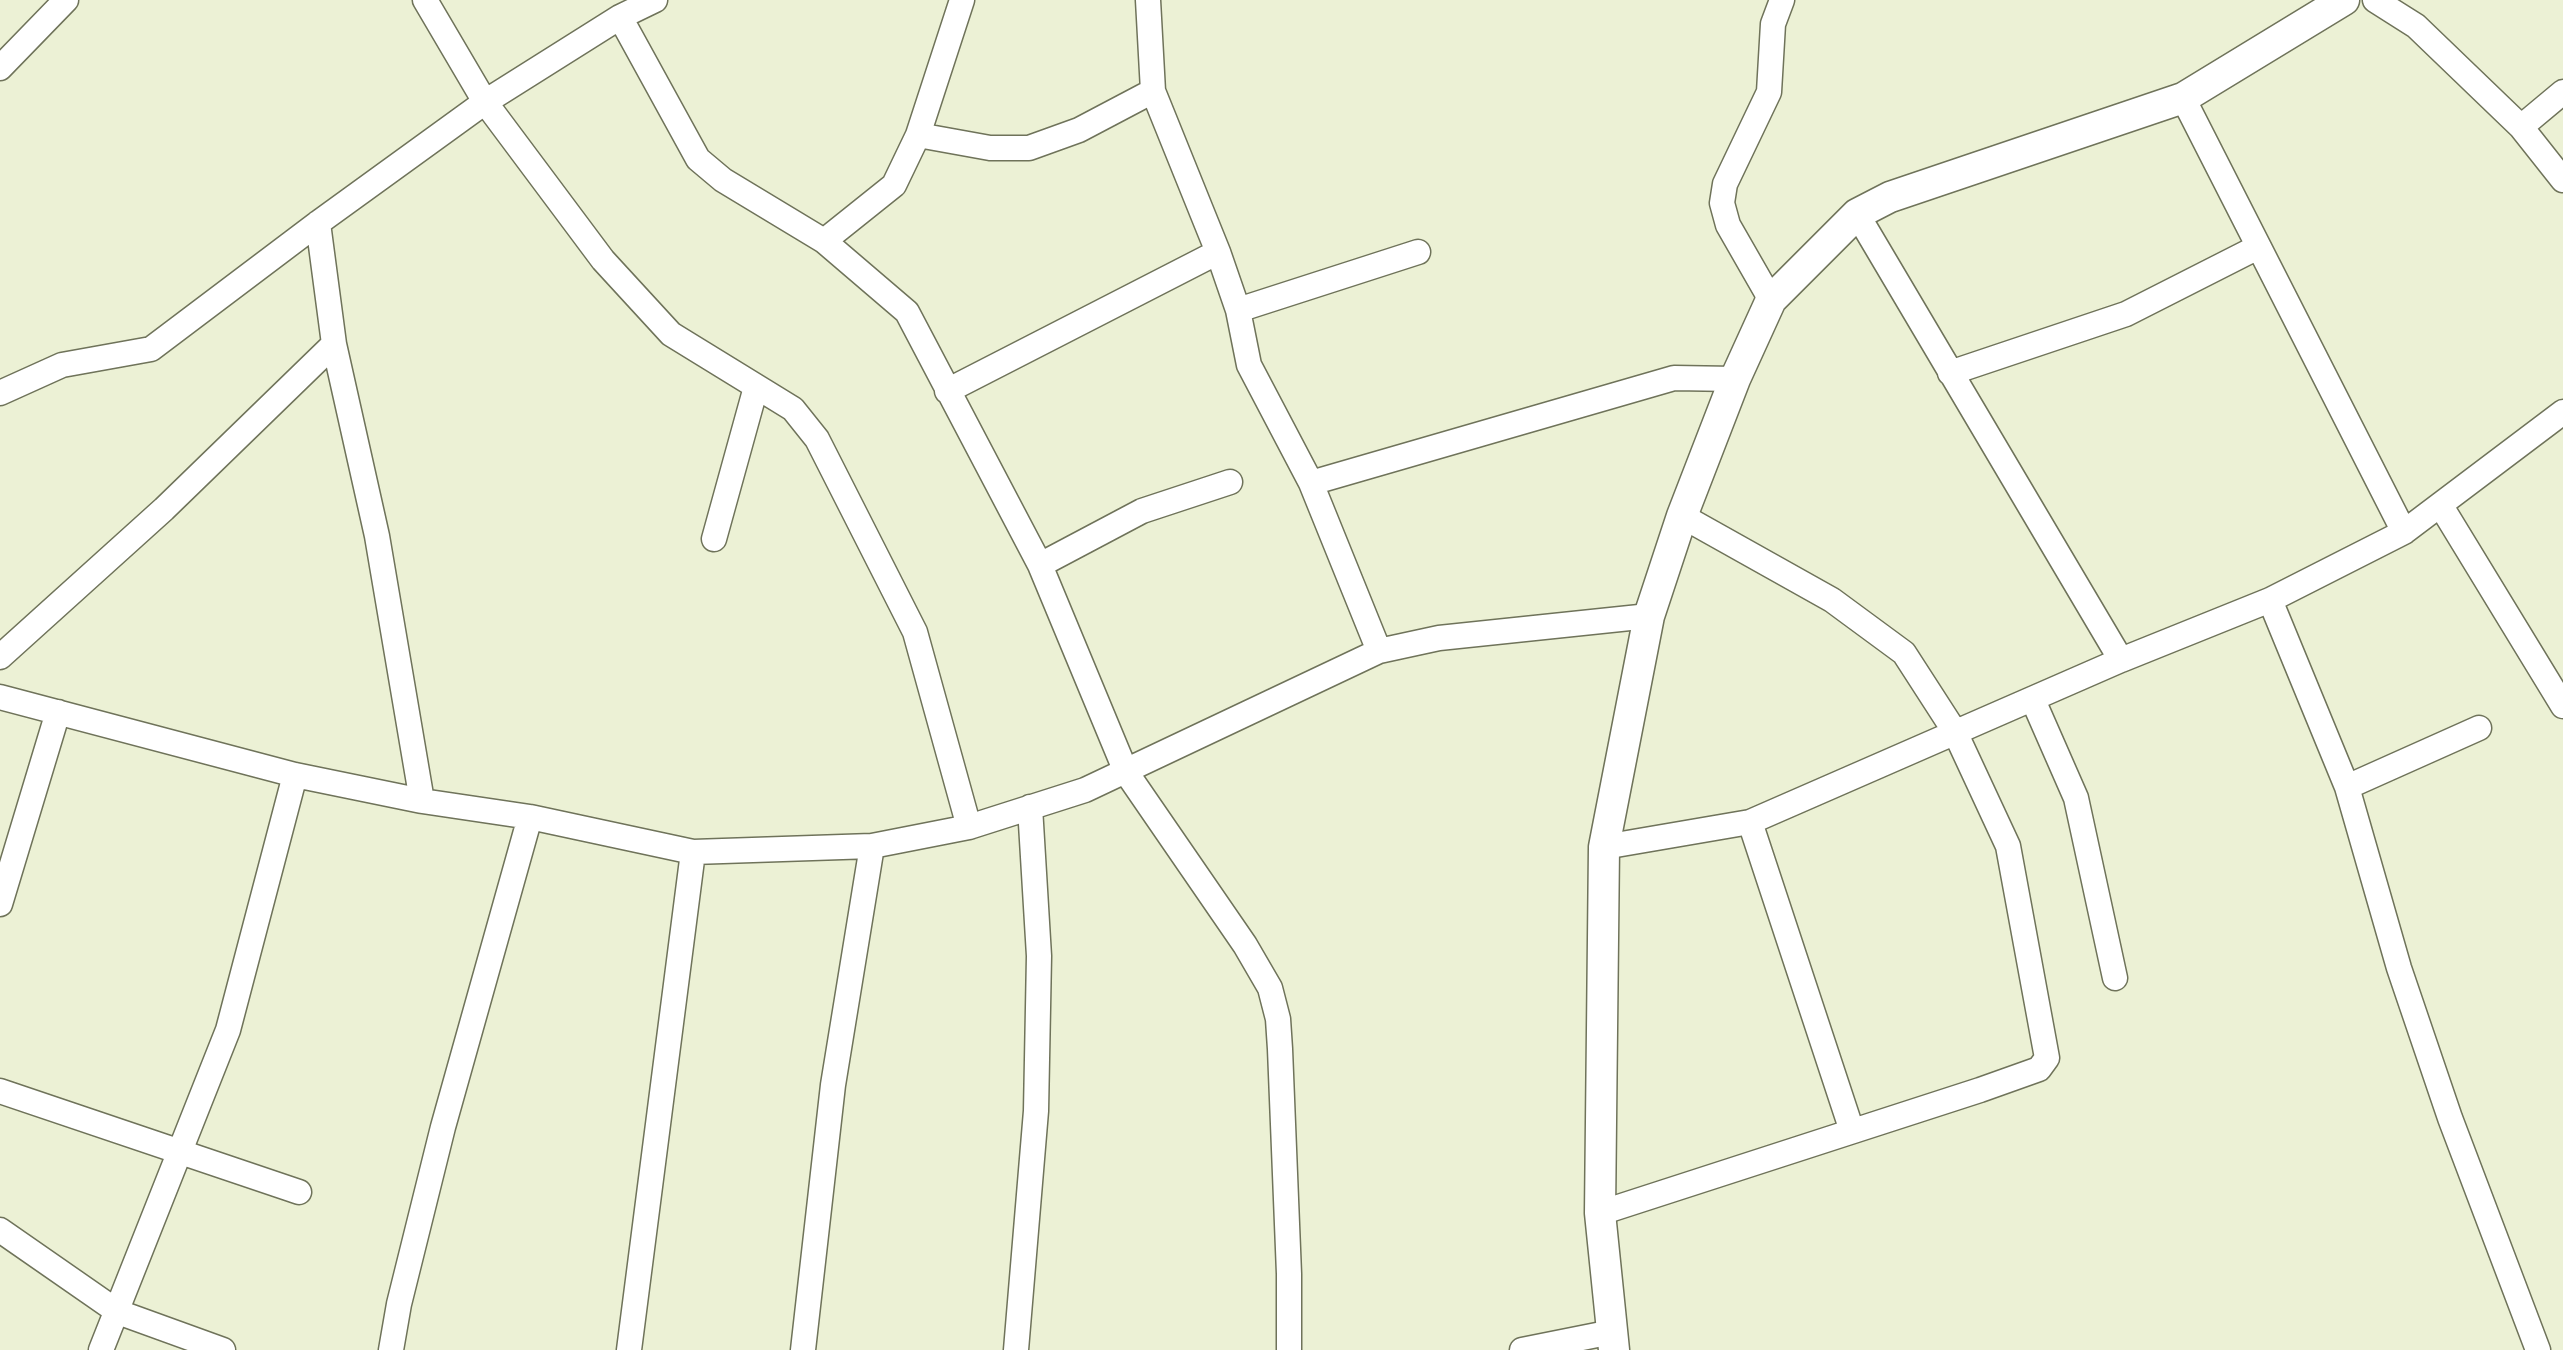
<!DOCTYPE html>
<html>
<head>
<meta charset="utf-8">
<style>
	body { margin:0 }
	canvas { display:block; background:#ecf1d5 }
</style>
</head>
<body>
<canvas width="2563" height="1350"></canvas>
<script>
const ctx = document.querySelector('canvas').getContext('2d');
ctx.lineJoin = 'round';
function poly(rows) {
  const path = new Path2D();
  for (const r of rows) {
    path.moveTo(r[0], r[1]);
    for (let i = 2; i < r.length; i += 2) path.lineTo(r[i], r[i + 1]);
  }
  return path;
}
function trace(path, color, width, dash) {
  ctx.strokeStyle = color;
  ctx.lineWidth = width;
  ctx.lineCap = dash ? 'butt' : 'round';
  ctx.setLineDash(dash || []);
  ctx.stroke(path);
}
const minor = poly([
	[425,0,485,102,603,260,671,334,793,409,817,439,915,632,969,827],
	[1148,0,1153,91,1218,252,1238,310,1249,365,1311,483,1379,651],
	[2375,0,2416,26,2521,127,2563,180],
	[620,17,698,159,723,180,824,241,907,312,1040,565,1126,772,1245,945,1270,988,1278,1019,1280,1049,1289,1274,1289,1350],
	[0,68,66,0],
	[2183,98,2404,532],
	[2521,127,2563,92],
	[918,135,990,148,1029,148,1079,130,1153,91],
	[1857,214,2121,660],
	[318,223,334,344,377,536,422,801],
	[824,241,894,185,918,135,962,0],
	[1771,300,1728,225,1722,203,1725,184,1769,92,1773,24,1782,0],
	[1238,310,1418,252],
	[1950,373,2126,314,2258,247],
	[947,391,1218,252],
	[0,393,62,365,151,349,318,223,485,102,620,17,655,0],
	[1311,483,1674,378,1735,379],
	[2441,506,2563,706],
	[714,539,756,387],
	[1040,565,1142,511,1230,482],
	[2270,600,2347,787,2399,968,2450,1118,2538,1350],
	[0,657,164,509,334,344],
	[0,697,295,775,422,801,530,817,693,852,872,846,969,827,1085,790,1379,651,1439,638,1649,616],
	[2033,700,2076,798,2115,978],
	[2347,787,2479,728],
	[1750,822,1852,1131],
	[1604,847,1750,822,2121,660,2270,600,2404,532,2563,412],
	[0,904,58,712],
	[0,1091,299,1192],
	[1600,1213,1980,1090,2039,1069,2047,1058,2008,846,1955,732,1904,653,1832,600,1682,516],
	[0,1230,118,1312,223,1350],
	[101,1350,228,1030,295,775],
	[391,1350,399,1304,443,1127,530,817],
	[629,1350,693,852],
	[803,1350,833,1085,872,846],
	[1016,1350,1036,1111,1039,956,1030,807],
	[1522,1350,1612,1332]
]);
const tertiary = poly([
	[1614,1350,1600,1213,1604,847,1649,616,1682,516,1735,379,1771,300,1857,214,1890,197,2183,98,2344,0]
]);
trace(minor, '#6f735a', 27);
trace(tertiary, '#6f735a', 33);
trace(minor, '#fff', 24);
trace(tertiary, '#fff', 30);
</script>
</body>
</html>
